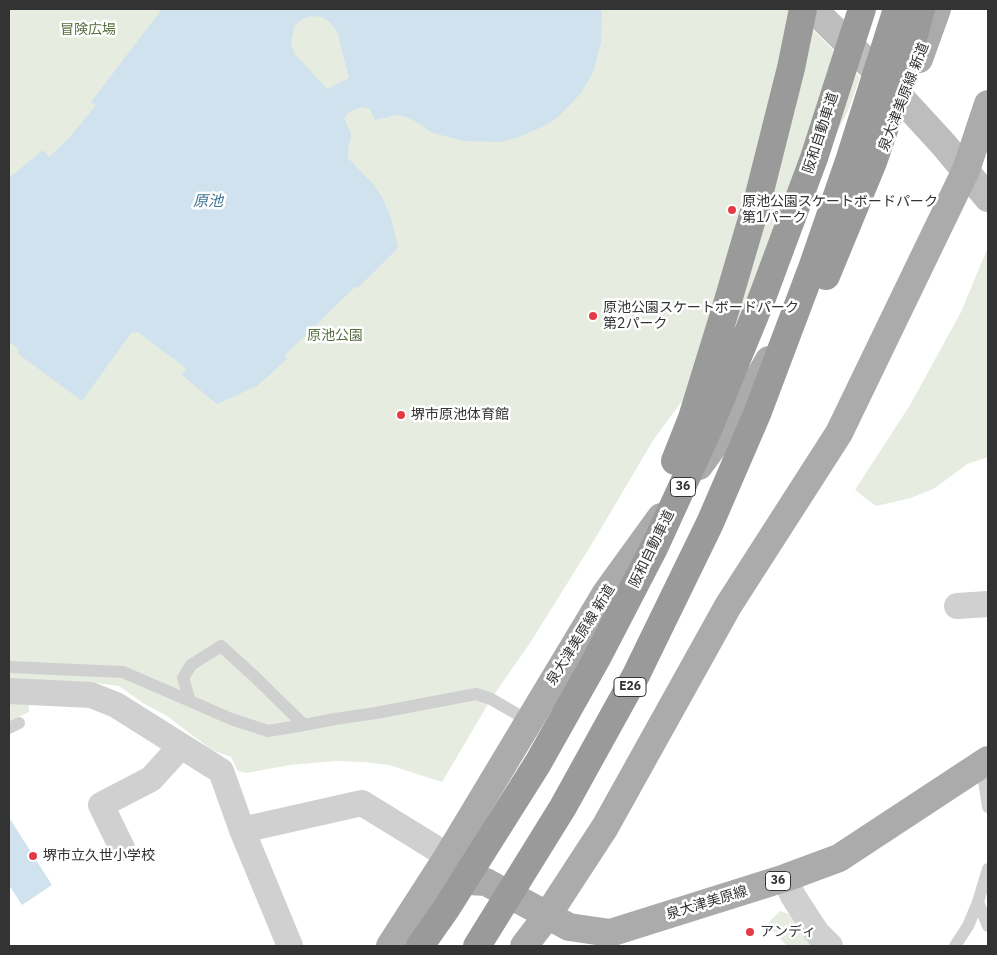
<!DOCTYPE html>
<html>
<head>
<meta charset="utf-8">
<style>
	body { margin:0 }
	#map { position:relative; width:997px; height:955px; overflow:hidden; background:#fff; font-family:"IBM Plex Sans",sans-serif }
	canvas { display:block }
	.frame { position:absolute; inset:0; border:10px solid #333; pointer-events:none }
</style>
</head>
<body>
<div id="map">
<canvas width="997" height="955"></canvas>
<div class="frame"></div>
</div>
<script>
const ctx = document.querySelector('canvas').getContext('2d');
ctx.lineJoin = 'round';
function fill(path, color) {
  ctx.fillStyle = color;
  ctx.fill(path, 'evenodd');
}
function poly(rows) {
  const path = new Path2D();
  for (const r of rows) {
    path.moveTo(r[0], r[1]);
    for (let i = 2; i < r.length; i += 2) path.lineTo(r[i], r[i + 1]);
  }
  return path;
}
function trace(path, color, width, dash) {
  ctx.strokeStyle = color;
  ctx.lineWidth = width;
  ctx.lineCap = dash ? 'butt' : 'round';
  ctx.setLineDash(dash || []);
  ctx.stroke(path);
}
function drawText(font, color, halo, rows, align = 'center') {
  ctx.font = font + ' "IBM Plex Sans","Noto Sans JP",sans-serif';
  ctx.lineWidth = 5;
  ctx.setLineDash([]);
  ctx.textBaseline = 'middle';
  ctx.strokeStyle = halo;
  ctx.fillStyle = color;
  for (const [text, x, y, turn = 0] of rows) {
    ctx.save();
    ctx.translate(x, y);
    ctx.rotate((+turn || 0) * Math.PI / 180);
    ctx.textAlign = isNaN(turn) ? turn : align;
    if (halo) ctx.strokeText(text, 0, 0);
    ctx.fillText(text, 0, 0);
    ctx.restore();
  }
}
const green = poly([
	[9,9,792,9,860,77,848,111,729,338,654,439,593,542,530,643,491,699,442,782,389,765,364,762,336,761,290,765,246,773,238,771,231,757,212,750,167,716,143,703,119,686,89,682,9,681],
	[988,247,988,457,967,464,935,488,911,498,876,506,855,490,910,405,961,312],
	[9,702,29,703,29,712,9,721],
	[780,911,789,914,817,946,787,946,767,924]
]);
const water = poly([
	[162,9,601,9,602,14,601,43,593,72,581,93,558,117,544,126,516,138,500,142,464,141,433,133,410,118,397,115,375,120,370,109,362,107,349,112,344,118,351,134,348,150,348,158,372,183,381,195,391,218,398,248,358,288,356,286,284,356,287,359,257,386,217,404,182,375,186,368,138,332,131,333,82,401,17,353,19,350,9,341,9,178,43,150,49,157,69,138,96,105,91,102],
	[311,16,321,17,329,21,337,31,349,78,327,89,294,53,291,43,294,27,301,20],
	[10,819,52,885,22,905,9,885,9,820]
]);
const lane = poly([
	[9,667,123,672,190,701],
	[304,725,254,676,221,646,191,665,183,678,190,701,231,719,268,731,304,725,335,719,376,713,476,694,491,699,529,721],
	[9,728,19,723],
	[979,767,984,781,988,807],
	[978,902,988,926],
	[955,946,968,926,978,902,988,869]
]);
const street = poly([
	[957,606,988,604],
	[9,691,91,695,116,705,221,771,242,830,290,946],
	[242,830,362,803,448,856],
	[122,848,101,805,151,779,181,746],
	[785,878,793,896,817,933,830,946]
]);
const secondary = poly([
	[813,9,878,73,944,145,988,198]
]);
const primary = poly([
	[919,59,937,9],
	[699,466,743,406,769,360],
	[443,888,468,881,486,882,569,927,610,933,785,878,839,858,988,760],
	[390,946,448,856,606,593,661,517],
	[524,946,547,916,605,827,728,606,839,433,966,170,988,104]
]);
const highwayBridge = poly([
	[826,276,873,162,903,74,921,9],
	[675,461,692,418,725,311,759,195,791,68,803,9],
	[420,946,446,909,538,763,597,658,655,546,708,430,762,298,814,158,862,9],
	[477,946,563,807,636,675,710,523,757,414,812,268,850,158,897,9]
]);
const markers = [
	[732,210,5,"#e63946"],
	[593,316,5,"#e63946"],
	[401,415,5,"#e63946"],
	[33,856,5,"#e63946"],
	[750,932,5,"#e63946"]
];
const shields = [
	[683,487,25],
	[630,687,32],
	[778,881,25]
];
const shieldNames = [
	["36",683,487],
	["E26",630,687],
	["36",778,881]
];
const parkNames = [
	["冒険広場",88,30],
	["原池公園",335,336]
];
const streetNames = [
	["泉大津美原線 新道",904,97,-69],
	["阪和自動車道",821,133,-72],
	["阪和自動車道",652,549,-64],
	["泉大津美原線 新道",581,635,-58],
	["泉大津美原線",707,903,-17]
];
const poiNames = [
	["原池公園スケートボードパーク",742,202],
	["第1パーク",742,218],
	["原池公園スケートボードパーク",603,308],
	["第2パーク",603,324],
	["堺市原池体育館",411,415],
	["堺市立久世小学校",43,856],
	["アンディ",760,932]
];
const waterNames = [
	["原池",208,202]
];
fill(green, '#e6ecdf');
fill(water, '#cfe2ee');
trace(lane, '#d0d0d0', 12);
trace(street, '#d0d0d0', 26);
trace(secondary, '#bdbdbd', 28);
trace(primary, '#ababab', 28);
trace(highwayBridge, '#9a9a9a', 28);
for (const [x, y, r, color] of markers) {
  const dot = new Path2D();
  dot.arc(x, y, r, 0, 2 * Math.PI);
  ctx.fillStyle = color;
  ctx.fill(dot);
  trace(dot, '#fff', 2);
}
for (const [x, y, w] of shields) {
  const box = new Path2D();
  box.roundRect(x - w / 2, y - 9.5, w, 19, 4);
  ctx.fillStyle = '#fff';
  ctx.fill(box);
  trace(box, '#333', 1);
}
drawText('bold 12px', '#333', null, shieldNames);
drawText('14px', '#56703f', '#fff', parkNames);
drawText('14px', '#333', '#fff', streetNames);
drawText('14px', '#333', '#fff', poiNames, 'left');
drawText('italic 15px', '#3f7597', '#fff', waterNames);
</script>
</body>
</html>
